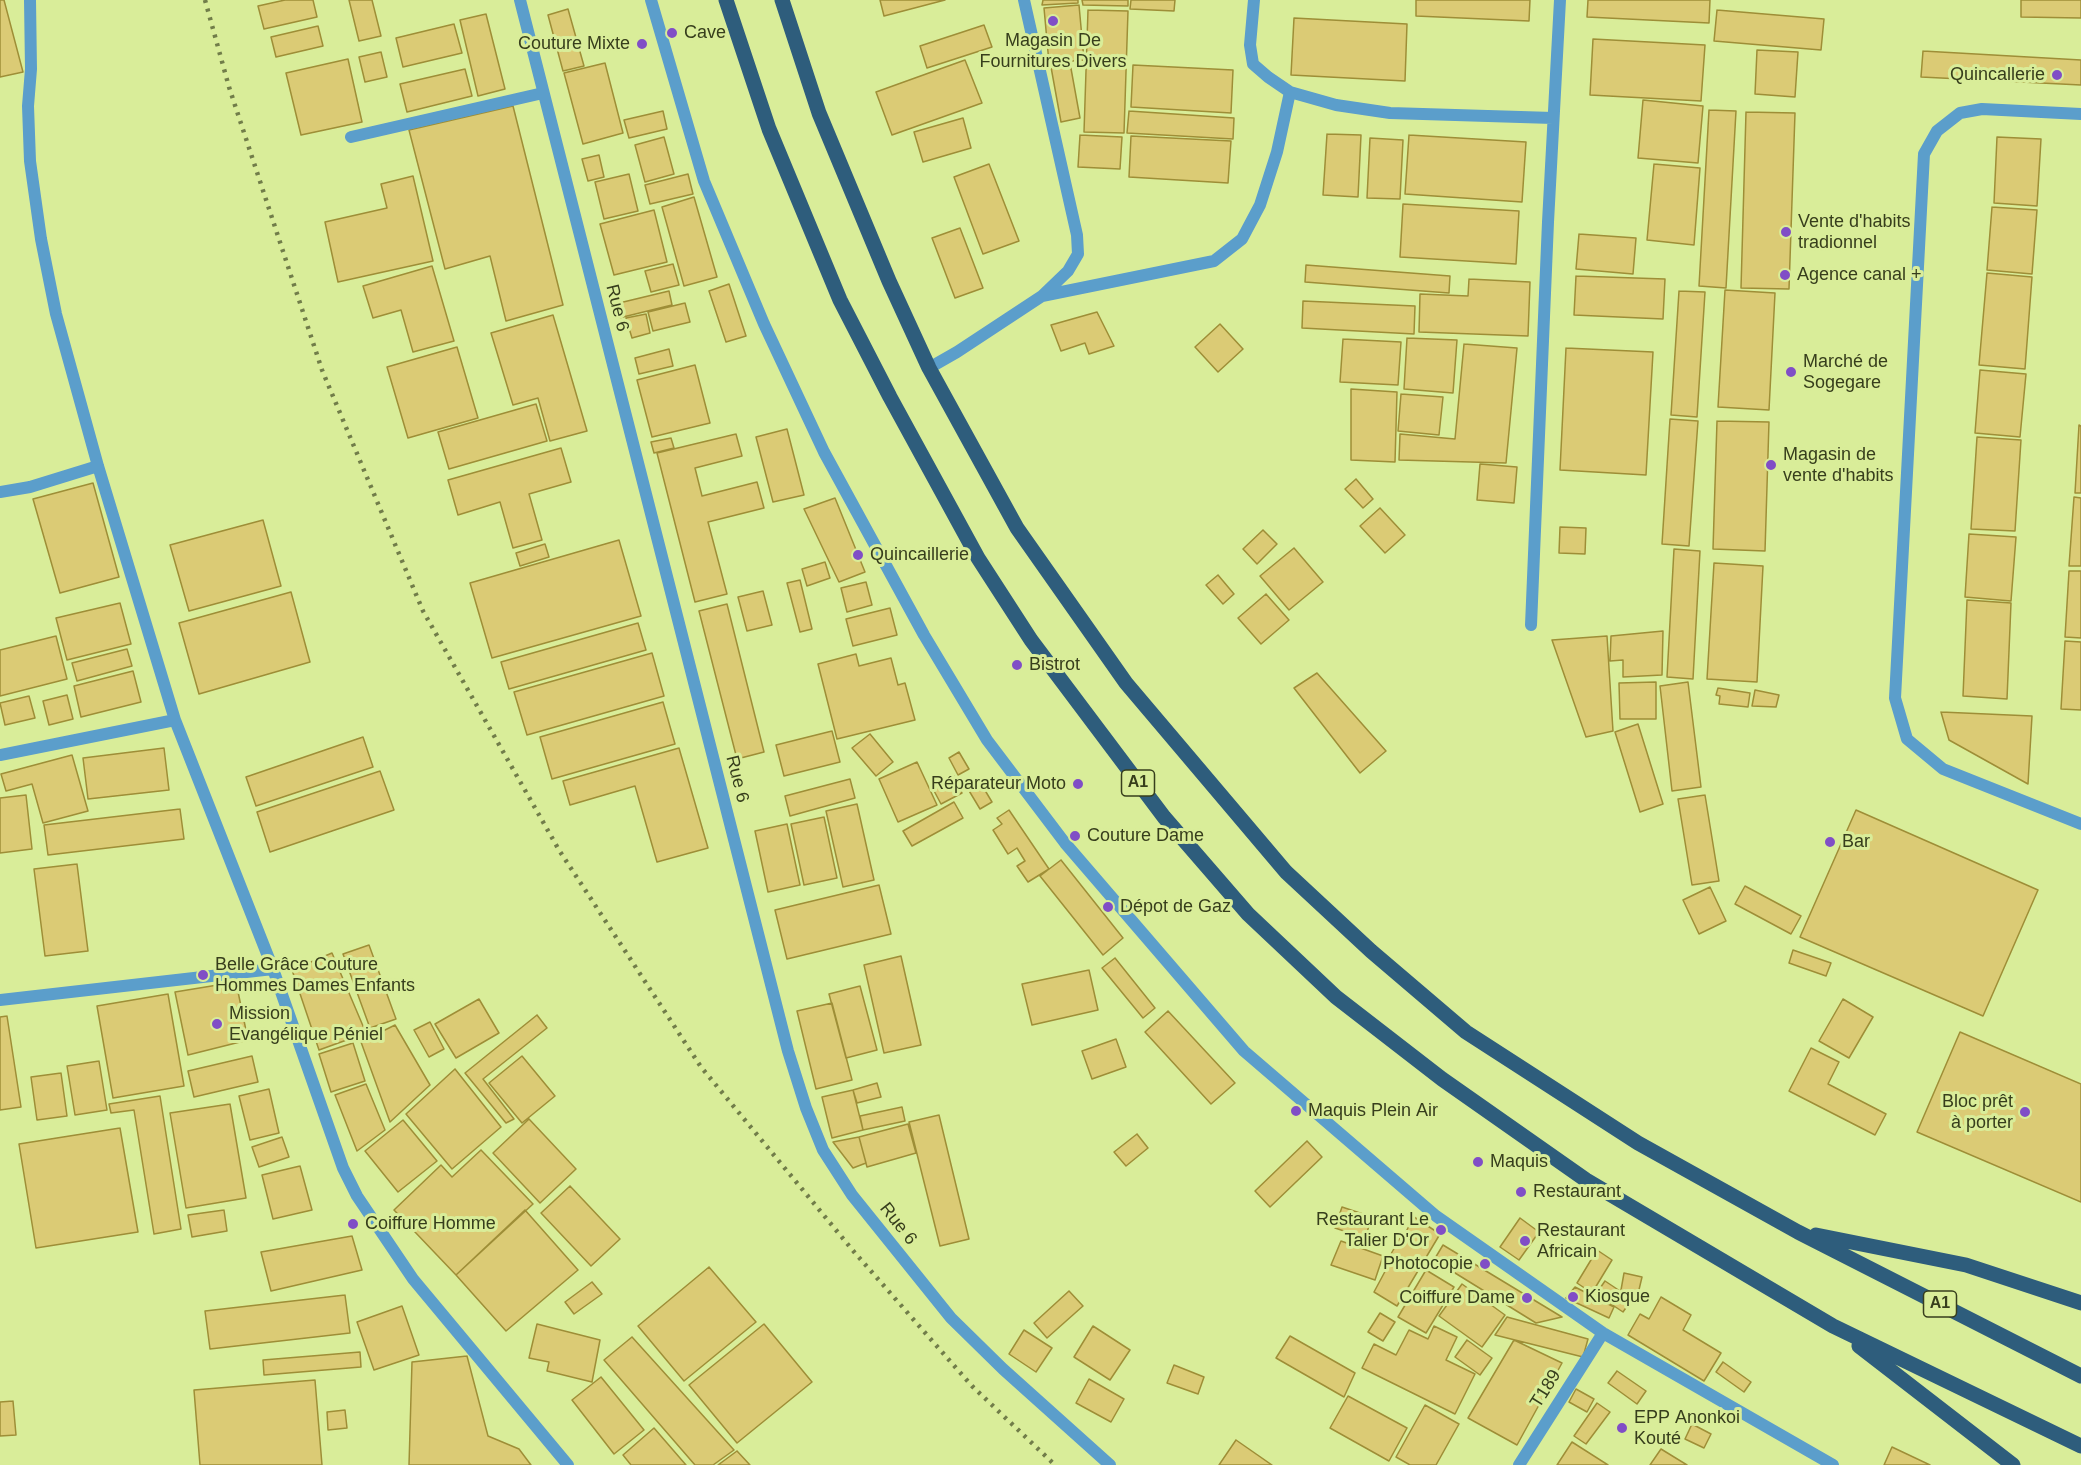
<!DOCTYPE html>
<html>
<head>
<meta charset="utf-8">
<style>
	body { margin:0 }
	canvas { display:block; background:#d9ed99 }
</style>
</head>
<body>
<canvas width="2081" height="1465"></canvas>
<script>
const ctx = document.querySelector('canvas').getContext('2d');
ctx.lineJoin = 'round';
function fill(path, color) {
  ctx.fillStyle = color;
  ctx.fill(path, 'evenodd');
}
function poly(rows) {
  const path = new Path2D();
  for (const r of rows) {
    path.moveTo(r[0], r[1]);
    for (let i = 2; i < r.length; i += 2) path.lineTo(r[i], r[i + 1]);
  }
  return path;
}
function trace(path, color, width, dash) {
  ctx.strokeStyle = color;
  ctx.lineWidth = width;
  ctx.lineCap = dash ? 'butt' : 'round';
  ctx.setLineDash(dash || []);
  ctx.stroke(path);
}
function drawText(font, color, halo, rows, align = 'center') {
  ctx.font = font + ' Helvetica,sans-serif';
  ctx.lineWidth = 6;
  ctx.setLineDash([]);
  ctx.textBaseline = 'middle';
  ctx.strokeStyle = halo;
  ctx.fillStyle = color;
  for (const [text, x, y, turn = 0] of rows) {
    ctx.save();
    ctx.translate(x, y);
    ctx.rotate((+turn || 0) * Math.PI / 180);
    ctx.textAlign = isNaN(turn) ? turn : align;
    if (halo) ctx.strokeText(text, 0, 0);
    ctx.fillText(text, 0, 0);
    ctx.restore();
  }
}
const building = poly([
	[0,0,4,0,23,72,0,77,0,0],
	[285,0,313,0,317,17,264,29,258,6,285,0],
	[349,0,372,0,381,36,359,41,349,0],
	[880,0,945,0,884,16,880,0],
	[1043,0,1078,0,1078,3,1042,5,1043,0],
	[1082,0,1128,0,1128,6,1083,5,1082,0],
	[1131,0,1175,0,1174,11,1130,9,1131,0],
	[1416,0,1530,0,1529,21,1416,16,1416,0],
	[1588,0,1710,0,1709,23,1587,17,1588,0],
	[2021,0,2081,0,2081,18,2021,17,2021,0],
	[1079,5,1084,60,1049,63,1044,8,1079,5],
	[568,9,584,66,563,71,548,15,568,9],
	[1088,10,1128,11,1124,133,1084,132,1088,10],
	[1717,10,1824,19,1821,50,1714,41,1717,10],
	[486,14,505,89,478,96,460,20,486,14],
	[1294,18,1407,24,1405,81,1291,75,1294,18],
	[454,24,462,53,403,67,396,38,454,24],
	[984,25,992,47,927,68,920,46,984,25],
	[318,26,323,46,276,57,271,37,318,26],
	[1593,39,1705,45,1701,101,1590,95,1593,39],
	[1757,50,1798,52,1795,97,1755,94,1757,50],
	[1923,51,2081,60,2081,85,1921,77,1923,51],
	[381,52,387,77,365,82,359,57,381,52],
	[348,59,362,122,301,135,286,73,348,59],
	[965,60,982,103,892,135,876,92,965,60],
	[605,63,623,133,583,144,564,73,605,63],
	[1070,63,1080,118,1061,122,1051,67,1070,63],
	[1133,65,1233,70,1231,113,1131,107,1133,65],
	[465,69,472,96,407,112,400,84,465,69],
	[1643,100,1703,106,1698,163,1638,158,1643,100],
	[513,106,563,305,506,321,490,256,445,269,409,130,513,106],
	[1709,110,1736,111,1726,288,1699,286,1709,110],
	[663,111,667,129,629,138,624,120,663,111],
	[1129,111,1234,118,1233,139,1127,133,1129,111],
	[1746,112,1795,113,1789,289,1741,288,1746,112],
	[963,118,971,148,923,162,914,132,963,118],
	[1327,134,1361,135,1358,197,1323,195,1327,134],
	[1080,135,1122,137,1120,169,1078,167,1080,135],
	[1409,135,1526,142,1522,202,1405,194,1409,135],
	[1131,136,1231,141,1228,183,1129,177,1131,136],
	[664,137,674,174,645,182,635,145,664,137],
	[1997,137,2041,139,2037,206,1994,203,1997,137],
	[1370,138,1403,140,1400,199,1367,198,1370,138],
	[599,155,604,177,588,181,582,159,599,155],
	[989,164,1019,241,983,254,954,177,989,164],
	[1654,164,1700,168,1694,245,1647,240,1654,164],
	[629,174,638,211,604,219,595,182,629,174],
	[688,174,693,194,650,204,645,185,688,174],
	[413,176,433,261,338,282,325,222,387,208,381,184,413,176],
	[694,197,717,277,684,286,662,207,694,197],
	[1403,204,1519,211,1516,264,1400,257,1403,204],
	[1992,207,2037,210,2032,274,1987,270,1992,207],
	[654,210,667,262,614,275,600,224,654,210],
	[960,228,983,288,955,298,932,238,960,228],
	[1579,234,1636,238,1633,274,1576,269,1579,234],
	[673,264,679,285,651,292,645,271,673,264],
	[1306,265,1450,276,1449,293,1305,282,1306,265],
	[432,266,454,341,413,352,401,310,373,318,363,286,432,266],
	[1987,273,2032,277,2025,369,1979,365,1987,273],
	[1576,276,1665,279,1663,319,1574,315,1576,276],
	[1469,279,1530,282,1528,336,1419,332,1420,294,1468,296,1469,279],
	[729,284,746,336,726,342,709,291,729,284],
	[1725,290,1775,293,1769,410,1718,407,1725,290],
	[669,291,672,305,619,318,615,304,669,291],
	[1679,291,1705,292,1697,417,1671,415,1679,291],
	[1303,301,1415,306,1414,334,1302,328,1303,301],
	[685,303,690,322,653,331,648,312,685,303],
	[1097,312,1114,346,1089,354,1085,343,1061,351,1051,325,1097,312],
	[646,314,650,333,632,338,626,318,646,314],
	[553,315,587,431,550,441,538,398,513,405,491,333,553,315],
	[1220,324,1243,349,1218,372,1195,347,1220,324],
	[1407,338,1457,340,1453,393,1404,389,1407,338],
	[1343,339,1401,342,1398,385,1340,382,1343,339],
	[1464,344,1517,348,1506,463,1399,460,1400,434,1455,439,1464,344],
	[457,347,478,418,408,438,387,367,457,347],
	[1566,348,1653,352,1646,475,1560,470,1566,348],
	[669,349,673,366,639,374,635,358,669,349],
	[695,365,710,423,652,437,637,380,695,365],
	[1980,370,2026,374,2020,437,1975,433,1980,370],
	[1351,389,1397,392,1395,462,1351,460,1351,389],
	[1401,394,1443,397,1439,435,1398,431,1401,394],
	[536,404,547,441,449,469,438,432,536,404],
	[1670,419,1698,421,1689,546,1662,544,1670,419],
	[1717,421,1769,422,1765,551,1713,549,1717,421],
	[2079,425,2081,426,2081,493,2075,493,2079,425],
	[787,429,804,495,773,502,756,437,787,429],
	[736,434,742,456,695,468,702,496,757,482,764,508,708,522,727,594,695,602,657,453,736,434],
	[1977,437,2021,440,2015,531,1971,529,1977,437],
	[671,438,674,448,654,453,651,442,671,438],
	[561,448,571,482,529,494,542,540,513,548,500,502,458,515,448,480,561,448],
	[1480,464,1517,467,1514,503,1477,500,1480,464],
	[1356,479,1373,499,1363,508,1345,489,1356,479],
	[93,483,119,577,60,593,33,499,93,483],
	[2074,497,2081,498,2081,566,2069,566,2074,497],
	[835,498,865,572,839,582,804,509,835,498],
	[1380,508,1405,535,1385,553,1360,526,1380,508],
	[263,520,281,586,189,611,170,545,263,520],
	[1560,527,1586,528,1585,554,1559,553,1560,527],
	[1263,530,1277,544,1257,564,1243,549,1263,530],
	[1969,534,2016,537,2011,601,1965,597,1969,534],
	[619,540,641,616,492,658,470,583,619,540],
	[545,544,549,557,520,566,516,553,545,544],
	[1294,548,1323,582,1289,610,1260,576,1294,548],
	[1674,549,1700,551,1693,679,1667,677,1674,549],
	[825,562,830,578,807,586,802,569,825,562],
	[1714,563,1763,566,1757,682,1707,679,1714,563],
	[2069,571,2081,571,2081,638,2065,637,2069,571],
	[1218,575,1234,594,1223,604,1206,585,1218,575],
	[800,580,812,629,800,632,787,583,800,580],
	[866,582,872,605,847,612,841,588,866,582],
	[763,591,772,625,747,631,738,597,763,591],
	[291,592,310,662,199,694,179,623,291,592],
	[1266,594,1289,620,1261,644,1238,618,1266,594],
	[1967,600,2011,603,2007,699,1963,696,1967,600],
	[120,603,131,644,67,660,56,618,120,603],
	[727,604,764,752,737,759,699,611,727,604],
	[890,608,897,635,853,646,846,619,890,608],
	[638,623,646,650,509,689,501,662,638,623],
	[1663,631,1662,675,1623,677,1623,660,1610,661,1611,636,1663,631],
	[56,636,67,679,0,696,0,650,56,636],
	[1607,636,1613,731,1586,737,1552,640,1607,636],
	[2065,641,2081,642,2081,710,2061,709,2065,641],
	[127,649,132,666,77,681,72,663,127,649],
	[652,653,664,696,527,735,514,692,652,653],
	[856,654,859,666,891,658,898,685,905,683,915,720,837,739,818,664,856,654],
	[133,671,141,702,81,717,74,686,133,671],
	[1317,673,1386,751,1360,773,1294,688,1317,673],
	[1656,682,1656,719,1620,719,1619,683,1656,682],
	[1688,682,1701,787,1672,791,1660,686,1688,682],
	[1718,688,1750,693,1748,707,1719,704,1720,696,1716,695,1718,688],
	[1755,690,1779,695,1776,707,1752,706,1755,690],
	[67,695,73,719,49,725,43,701,67,695],
	[29,696,35,718,5,725,0,703,29,696],
	[663,702,675,744,552,779,540,737,663,702],
	[1941,712,2032,716,2028,784,1949,740,1941,712],
	[1638,724,1663,804,1640,812,1615,732,1638,724],
	[832,731,840,762,784,776,776,745,832,731],
	[870,734,893,762,876,776,852,748,870,734],
	[363,737,373,767,256,806,246,777,363,737],
	[164,748,169,790,88,799,83,758,164,748],
	[679,748,708,848,657,862,635,786,570,805,563,781,679,748],
	[959,752,969,769,958,775,949,758,959,752],
	[72,755,88,811,43,823,32,784,6,791,1,774,72,755],
	[917,762,937,805,898,822,879,779,917,762],
	[380,771,394,810,270,852,257,812,380,771],
	[954,776,962,793,941,804,932,787,954,776],
	[850,779,855,798,790,816,785,796,850,779],
	[980,782,992,802,980,809,968,789,980,782],
	[26,795,32,849,0,853,0,798,26,795],
	[1705,795,1719,881,1692,885,1678,799,1705,795],
	[954,802,963,818,912,846,903,831,954,802],
	[857,804,874,880,843,887,826,811,857,804],
	[180,809,184,839,48,855,44,825,180,809],
	[1009,810,1049,869,1028,882,1017,866,1025,861,1017,848,1008,854,993,830,1002,824,997,818,1009,810],
	[1856,810,2038,890,1983,1016,1800,937,1856,810],
	[824,817,837,878,804,885,791,824,824,817],
	[787,824,800,885,768,892,755,831,787,824],
	[1061,860,1123,938,1103,955,1040,876,1061,860],
	[77,864,88,951,45,956,34,869,77,864],
	[879,885,891,934,787,959,775,910,879,885],
	[1745,886,1801,916,1791,934,1735,904,1745,886],
	[1710,887,1726,921,1699,934,1683,900,1710,887],
	[369,945,396,1019,370,1028,343,954,369,945],
	[1793,950,1831,963,1826,976,1789,963,1793,950],
	[332,953,366,1033,319,1050,292,970,332,953],
	[901,956,921,1045,884,1053,864,965,901,956],
	[1115,958,1155,1008,1143,1018,1102,968,1115,958],
	[1089,970,1098,1010,1032,1025,1022,984,1089,970],
	[236,982,248,1040,188,1055,175,992,236,982],
	[860,986,877,1050,846,1058,829,994,860,986],
	[168,994,184,1086,113,1098,97,1006,168,994],
	[479,999,499,1033,456,1058,435,1024,479,999],
	[1843,999,1873,1017,1849,1058,1819,1041,1843,999],
	[832,1003,852,1080,816,1089,797,1011,832,1003],
	[1168,1011,1235,1083,1211,1104,1145,1032,1168,1011],
	[537,1015,547,1028,483,1079,514,1119,506,1123,465,1073,537,1015],
	[7,1016,21,1107,0,1110,0,1017,7,1016],
	[430,1022,444,1049,429,1057,414,1030,430,1022],
	[395,1025,430,1085,390,1122,361,1042,395,1025],
	[1960,1032,2081,1084,2081,1202,1917,1132,1960,1032],
	[1116,1039,1126,1067,1092,1079,1082,1051,1116,1039],
	[353,1043,365,1081,331,1092,319,1054,353,1043],
	[1811,1048,1839,1062,1828,1084,1886,1114,1875,1135,1789,1091,1811,1048],
	[252,1056,258,1082,194,1097,188,1071,252,1056],
	[522,1056,555,1096,522,1123,489,1083,522,1056],
	[99,1061,107,1110,75,1115,67,1066,99,1061],
	[455,1069,501,1127,452,1169,406,1114,455,1069],
	[61,1073,67,1116,37,1120,31,1077,61,1073],
	[877,1083,881,1097,857,1103,853,1090,877,1083],
	[366,1084,385,1130,357,1151,335,1095,366,1084],
	[269,1089,279,1133,250,1140,239,1096,269,1089],
	[853,1090,863,1130,832,1138,822,1097,853,1090],
	[160,1096,181,1229,154,1234,134,1110,111,1113,109,1104,160,1096],
	[230,1104,246,1198,186,1208,170,1113,230,1104],
	[902,1107,905,1121,863,1130,860,1116,902,1107],
	[939,1115,969,1239,940,1246,909,1122,939,1115],
	[529,1119,576,1169,540,1203,493,1153,529,1119],
	[403,1120,437,1161,398,1192,365,1151,403,1120],
	[908,1124,916,1153,867,1167,859,1137,908,1124],
	[120,1128,138,1232,36,1248,19,1144,120,1128],
	[1137,1134,1148,1148,1126,1166,1114,1152,1137,1134],
	[282,1137,289,1157,259,1167,252,1147,282,1137],
	[859,1137,866,1163,853,1168,833,1142,859,1137],
	[1307,1141,1322,1157,1270,1207,1255,1191,1307,1141],
	[481,1150,533,1204,456,1275,394,1210,441,1165,452,1177,481,1150],
	[300,1166,312,1210,273,1219,262,1175,300,1166],
	[570,1186,620,1239,591,1266,541,1213,570,1186],
	[1342,1207,1372,1217,1365,1238,1335,1228,1342,1207],
	[224,1210,227,1231,192,1237,188,1215,224,1210],
	[525,1210,578,1270,506,1331,456,1275,525,1210],
	[1414,1217,1440,1234,1397,1306,1374,1292,1389,1264,1386,1263,1401,1236,1403,1237,1414,1217],
	[1520,1218,1539,1232,1519,1260,1500,1247,1520,1218],
	[352,1236,362,1270,271,1291,261,1252,352,1236],
	[1341,1241,1383,1256,1375,1280,1331,1265,1341,1241],
	[1443,1245,1562,1317,1536,1323,1434,1260,1443,1245],
	[1597,1250,1612,1260,1592,1293,1577,1283,1597,1250],
	[709,1267,756,1322,684,1381,638,1326,709,1267],
	[1426,1270,1454,1287,1426,1333,1398,1317,1426,1270],
	[1624,1273,1642,1277,1638,1294,1621,1290,1624,1273],
	[1605,1281,1632,1299,1623,1312,1596,1294,1605,1281],
	[592,1282,602,1294,574,1314,565,1302,592,1282],
	[1462,1284,1505,1315,1482,1347,1439,1316,1462,1284],
	[1575,1287,1614,1307,1609,1318,1566,1298,1575,1287],
	[1069,1291,1083,1306,1047,1338,1034,1323,1069,1291],
	[345,1295,350,1333,210,1349,205,1311,345,1295],
	[1661,1297,1691,1315,1683,1330,1721,1353,1704,1381,1628,1335,1640,1314,1649,1319,1661,1297],
	[402,1306,419,1355,374,1370,357,1322,402,1306],
	[1380,1313,1395,1322,1383,1341,1368,1332,1380,1313],
	[1507,1317,1588,1339,1583,1357,1495,1335,1507,1317],
	[537,1324,600,1340,592,1382,547,1371,549,1362,529,1358,537,1324],
	[764,1324,812,1382,737,1443,689,1385,764,1324],
	[1093,1326,1130,1350,1110,1380,1074,1357,1093,1326],
	[1434,1326,1457,1337,1446,1360,1475,1374,1455,1414,1362,1368,1374,1344,1396,1355,1409,1330,1428,1339,1434,1326],
	[1024,1330,1052,1348,1036,1372,1009,1354,1024,1330],
	[1290,1336,1355,1373,1344,1397,1276,1358,1290,1336],
	[632,1337,734,1450,713,1465,695,1465,604,1360,632,1337],
	[1467,1340,1492,1358,1480,1375,1455,1357,1467,1340],
	[1514,1340,1562,1363,1517,1445,1468,1418,1514,1340],
	[360,1352,361,1367,264,1375,263,1360,360,1352],
	[467,1356,488,1436,519,1449,531,1465,409,1465,412,1362,467,1356],
	[1723,1362,1751,1382,1744,1392,1716,1372,1723,1362],
	[1174,1365,1204,1377,1198,1394,1167,1383,1174,1365],
	[1617,1371,1646,1391,1637,1404,1608,1383,1617,1371],
	[601,1377,644,1430,614,1454,572,1400,601,1377],
	[1089,1379,1124,1399,1111,1422,1076,1403,1089,1379],
	[315,1380,322,1465,200,1465,194,1390,315,1380],
	[1576,1389,1594,1399,1587,1412,1569,1402,1576,1389],
	[1348,1396,1407,1428,1389,1461,1330,1428,1348,1396],
	[13,1401,16,1435,0,1436,0,1402,13,1401],
	[1597,1403,1610,1412,1586,1444,1574,1436,1597,1403],
	[1425,1405,1459,1424,1436,1465,1410,1465,1396,1457,1425,1405],
	[345,1410,347,1428,328,1430,327,1412,345,1410],
	[1692,1424,1711,1434,1704,1448,1685,1439,1692,1424],
	[654,1428,686,1465,631,1465,623,1455,654,1428],
	[1236,1440,1272,1465,1219,1465,1236,1440],
	[1572,1442,1608,1465,1557,1465,1572,1442],
	[1892,1447,1930,1465,1884,1465,1892,1447],
	[1661,1449,1687,1465,1650,1465,1661,1449],
	[737,1451,750,1465,718,1465,737,1451]
]);
const street = poly([
	[30,0,31,69,28,106,30,161,41,239,56,314,98,466,175,720,273,969,343,1168,357,1196,413,1279,568,1465],
	[520,0,788,1051,806,1108,823,1150,852,1195,951,1318,1003,1369,1110,1465],
	[651,0,704,181,764,324,824,452,924,635,987,740,1065,843,1244,1051,1436,1216,1603,1333,1833,1465],
	[1254,0,1250,45,1253,64,1268,77,1290,92,1336,105,1390,113,1553,118],
	[2081,114,1982,109,1960,113,1937,131,1924,154,1895,698,1907,739,1943,769,2081,824],
	[351,137,543,93],
	[1042,296,1214,261,1242,239,1260,205,1277,152,1290,92],
	[929,368,957,352,1042,296,1068,271,1078,254,1077,235,1024,0],
	[0,492,30,487,98,466],
	[1531,625,1548,222,1560,0],
	[0,755,175,720],
	[0,1000,273,969],
	[1519,1465,1603,1333]
]);
const primary = poly([
	[726,0,769,129,840,300,890,397,978,558,1031,640,1164,817,1248,914,1336,997,1442,1079,1586,1180,1833,1326,2081,1446],
	[782,0,819,113,889,281,929,368,1017,528,1126,683,1286,872,1371,951,1466,1032,1638,1143,1798,1232,2081,1376],
	[1816,1235,1966,1265,2081,1303],
	[1859,1346,2013,1465]
]);
const rail = poly([
	[205,0,229,87,322,370,423,611,559,850,701,1067,855,1253,972,1386,1055,1465]
]);
const markers = [
	[1053,21,6,"#804ec6"],
	[672,33,6,"#804ec6"],
	[642,44,6,"#804ec6"],
	[2057,75,6,"#804ec6"],
	[1786,232,6,"#804ec6"],
	[1785,275,6,"#804ec6"],
	[1791,372,6,"#804ec6"],
	[1771,465,6,"#804ec6"],
	[858,555,6,"#804ec6"],
	[1017,665,6,"#804ec6"],
	[1078,784,6,"#804ec6"],
	[1075,836,6,"#804ec6"],
	[1830,842,6,"#804ec6"],
	[1108,907,6,"#804ec6"],
	[203,975,6,"#804ec6"],
	[217,1024,6,"#804ec6"],
	[1296,1111,6,"#804ec6"],
	[2025,1112,6,"#804ec6"],
	[1478,1162,6,"#804ec6"],
	[1521,1192,6,"#804ec6"],
	[353,1224,6,"#804ec6"],
	[1441,1230,6,"#804ec6"],
	[1525,1241,6,"#804ec6"],
	[1485,1264,6,"#804ec6"],
	[1573,1297,6,"#804ec6"],
	[1527,1298,6,"#804ec6"],
	[1622,1428,6,"#804ec6"]
];
const shields = [
	[1138,783,33],
	[1940,1304,33]
];
const shieldNames = [
	["A1",1138,783],
	["A1",1940,1304]
];
const poiNames = [
	["Cave",684,33],
	["Magasin De",1053,41,"center"],
	["Fournitures Divers",1053,62,"center"],
	["Couture Mixte",630,44,"right"],
	["Quincallerie",2045,75,"right"],
	["Vente d'habits",1798,222],
	["tradionnel",1798,243],
	["Agence canal +",1797,275],
	["Marché de",1803,362],
	["Sogegare",1803,383],
	["Magasin de",1783,455],
	["vente d'habits",1783,476],
	["Quincaillerie",870,555],
	["Bistrot",1029,665],
	["Réparateur Moto",1066,784,"right"],
	["Couture Dame",1087,836],
	["Bar",1842,842],
	["Dépot de Gaz",1120,907],
	["Belle Grâce Couture",215,965],
	["Hommes Dames Enfants",215,986],
	["Mission",229,1014],
	["Evangélique Péniel",229,1035],
	["Bloc prêt",2013,1102,"right"],
	["à porter",2013,1123,"right"],
	["Maquis Plein Air",1308,1111],
	["Maquis",1490,1162],
	["Restaurant",1533,1192],
	["Restaurant Le",1429,1220,"right"],
	["Talier D'Or",1429,1241,"right"],
	["Coiffure Homme",365,1224],
	["Restaurant",1537,1231],
	["Africain",1537,1252],
	["Photocopie",1473,1264,"right"],
	["Kiosque",1585,1297],
	["Coiffure Dame",1515,1298,"right"],
	["EPP Anonkoi",1634,1418],
	["Kouté",1634,1439]
];
const streetNames = [
	["Rue 6",617,308,76],
	["Rue 6",737,779,76],
	["Rue 6",898,1224,52],
	["T189",1546,1389,-58]
];
fill(building, '#dbcb75');
trace(building, '#9e8e37', 1.5);
trace(street, '#5b9ecb', 12);
trace(primary, '#2e5d7c', 15);
trace(rail, '#717d49', 4.5, [3, 6]);
for (const [x, y, r, color] of markers) {
  const dot = new Path2D();
  dot.arc(x, y, r, 0, 2 * Math.PI);
  ctx.fillStyle = color;
  ctx.fill(dot);
  trace(dot, '#d9ed99', 2);
}
for (const [x, y, w] of shields) {
  const box = new Path2D();
  box.roundRect(x - w / 2, y - 13, w, 26, 4.5);
  ctx.fillStyle = '#d9ed99';
  ctx.fill(box);
  trace(box, '#373e1c', 1.5);
}
drawText('bold 16px', '#373e1c', null, shieldNames);
drawText('18px', '#373e1c', '#d9ed99', poiNames, 'left');
drawText('18px', '#373e1c', '#d9ed99', streetNames);
</script>
</body>
</html>
